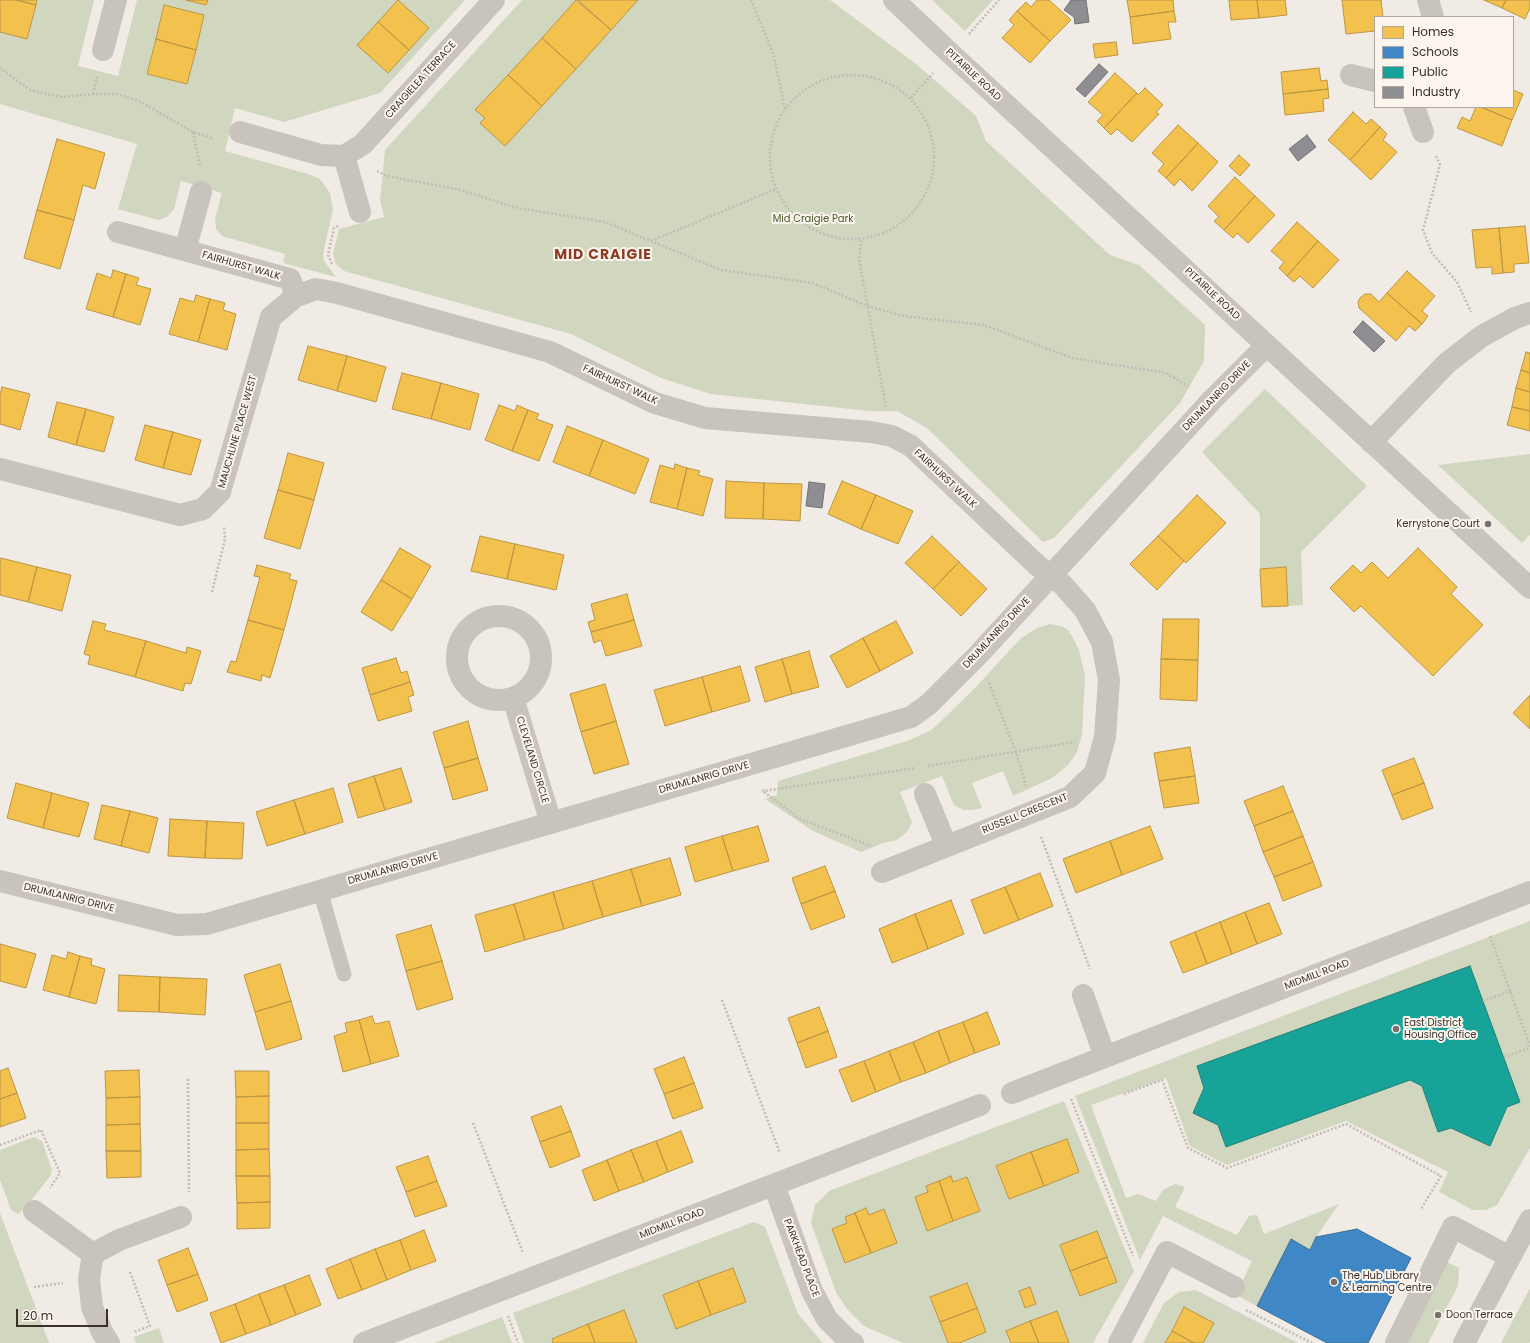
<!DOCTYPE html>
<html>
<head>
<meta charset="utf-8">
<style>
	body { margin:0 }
	#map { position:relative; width:1530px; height:1343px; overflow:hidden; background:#f0ebe5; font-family:Poppins,sans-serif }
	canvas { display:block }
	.legend { position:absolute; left:1374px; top:16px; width:140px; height:92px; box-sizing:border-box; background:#fbf5ee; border:1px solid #aea6a0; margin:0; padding:5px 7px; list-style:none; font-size:12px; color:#3b302b }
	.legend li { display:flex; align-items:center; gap:8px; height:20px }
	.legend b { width:20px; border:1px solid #aea6a0 }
	.scale { position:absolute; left:16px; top:1309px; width:92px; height:18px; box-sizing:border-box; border:2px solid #3b302b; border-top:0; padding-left:5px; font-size:12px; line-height:14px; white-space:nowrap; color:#3b302b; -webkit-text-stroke:3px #fbf5ee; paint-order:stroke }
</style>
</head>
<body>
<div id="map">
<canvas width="1530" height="1343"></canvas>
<ul class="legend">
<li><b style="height:11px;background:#f2c14e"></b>Homes</li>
<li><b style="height:11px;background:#3f88c5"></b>Schools</li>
<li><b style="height:11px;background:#17a398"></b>Public</li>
<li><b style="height:11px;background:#8d8d92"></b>Industry</li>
</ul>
<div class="scale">20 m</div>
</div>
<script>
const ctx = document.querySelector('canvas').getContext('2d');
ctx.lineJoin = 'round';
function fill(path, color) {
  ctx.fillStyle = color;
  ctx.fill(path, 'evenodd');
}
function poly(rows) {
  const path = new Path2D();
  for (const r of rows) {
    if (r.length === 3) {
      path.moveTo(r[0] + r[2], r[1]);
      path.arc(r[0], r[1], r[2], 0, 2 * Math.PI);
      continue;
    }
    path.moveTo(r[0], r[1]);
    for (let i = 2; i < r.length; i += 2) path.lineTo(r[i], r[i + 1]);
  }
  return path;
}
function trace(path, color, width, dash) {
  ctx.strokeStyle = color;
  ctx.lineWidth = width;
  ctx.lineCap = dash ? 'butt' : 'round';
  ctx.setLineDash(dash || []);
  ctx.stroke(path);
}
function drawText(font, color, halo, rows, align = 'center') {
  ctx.font = font + ' Poppins,sans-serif';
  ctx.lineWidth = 4;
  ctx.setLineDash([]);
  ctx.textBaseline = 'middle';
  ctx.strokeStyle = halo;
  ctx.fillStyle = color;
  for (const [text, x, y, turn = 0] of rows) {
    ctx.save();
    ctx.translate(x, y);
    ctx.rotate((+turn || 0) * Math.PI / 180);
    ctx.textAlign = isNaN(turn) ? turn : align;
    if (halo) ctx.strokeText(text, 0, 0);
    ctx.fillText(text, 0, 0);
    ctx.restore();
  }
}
const green = poly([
	[0,0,94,0,78,66,118,76,137,0,465,0,380,93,284,122,235,108,225,151,308,174,320,179,330,193,333,209,324,250,323,257,325,262,336,277,283,263,285,254,222,236,216,229,215,219,222,193,181,181,174,209,167,217,158,220,118,209,137,144,0,104],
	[522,0,830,0,916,64,976,116,986,141,1110,255,1139,265,1205,325,1204,361,1180,403,1054,538,1043,542,927,428,897,411,869,411,711,394,661,378,571,334,344,271,336,264,333,254,339,229,384,217,380,200,385,150],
	[932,0,993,0,965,31],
	[1265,389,1367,486,1301,552,1303,605,1288,606,1286,567,1260,569,1260,514,1202,452],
	[1530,454,1530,535,1522,543,1438,465],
	[1050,624,1061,626,1068,630,1072,636,1079,650,1085,676,1082,735,1077,752,1068,765,1052,778,1013,796,1003,771,972,783,982,808,972,810,964,810,954,805,942,776,900,792,912,822,907,832,897,840,883,843,861,852,813,831,765,799,777,795,778,781,910,740,931,730,937,725,976,687,1020,639,1037,628],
	[1530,921,1530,1148,1497,1205,1486,1210,1473,1210,1439,1192,1448,1172,1346,1121,1227,1165,1190,1146,1166,1078,1091,1105,1126,1198,1138,1194,1156,1201,1163,1190,1175,1184,1185,1187,1175,1207,1237,1235,1249,1216,1257,1215,1264,1234,1339,1204,1316,1237,1310,1250,1291,1240,1257,1306,1236,1295,1252,1261,1163,1216,1140,1260,1075,1096],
	[1064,1101,1134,1271,1093,1343,903,1343,864,1326,847,1309,836,1292,811,1223,815,1205,829,1191],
	[34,1137,42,1141,52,1170,51,1175,26,1207,18,1214,11,1210,0,1180,0,1150],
	[0,1213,49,1343,0,1343],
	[754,1222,765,1227,798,1314,823,1343,524,1343,513,1313],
	[1447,1262,1459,1268,1458,1286,1428,1343,1408,1343],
	[1530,1288,1530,1341,1529,1343,1501,1343],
	[1196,1290,1298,1343,1143,1343,1164,1303,1179,1292],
	[502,1317,512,1343,434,1343],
	[159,1328,164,1343,136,1343,134,1337]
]);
const homes = poly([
	[0,0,16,0,36,5,27,39,0,32,0,0],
	[16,0,37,0,36,5,16,0],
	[186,0,208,0,206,5,186,0],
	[398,0,429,28,409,50,378,22,398,0],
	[576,0,611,30,576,69,542,38,576,0],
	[578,0,638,0,611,30,578,0],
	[1037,0,1049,0,1071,20,1050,41,1017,11,1026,2,1031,7,1037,0],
	[1127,0,1173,0,1174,11,1130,17,1127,0],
	[1229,0,1257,0,1259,18,1231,20,1229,0],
	[1257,0,1285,0,1287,15,1259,18,1257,0],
	[1342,0,1381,0,1383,17,1375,17,1375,31,1346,34,1342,0],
	[1484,0,1506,0,1502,8,1484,0],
	[1506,0,1530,0,1530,8,1525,19,1502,8,1506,0],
	[164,5,204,15,196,50,156,39,164,5],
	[1017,11,1050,41,1030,63,1002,38,1014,25,1009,20,1017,11],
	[1174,11,1176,22,1168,22,1171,39,1133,44,1130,17,1174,11],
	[378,22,409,50,388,73,357,45,378,22],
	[542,38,576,69,542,106,508,75,542,38],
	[156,39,196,50,187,84,147,74,156,39],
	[1116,42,1118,55,1095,58,1093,44,1116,42],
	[1319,68,1321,81,1327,80,1328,89,1283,94,1281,72,1319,68],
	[1115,73,1137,93,1104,128,1097,121,1103,115,1088,102,1115,73],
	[508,75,542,106,505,146,480,123,485,118,475,110,508,75],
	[1145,88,1163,105,1156,112,1159,114,1132,142,1117,129,1111,135,1104,128,1137,93,1138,95,1145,88],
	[1328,89,1329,98,1323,99,1324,111,1285,115,1283,94,1328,89],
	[1513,90,1523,94,1512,120,1481,107,1513,107,1513,90],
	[1476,107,1481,107,1512,120,1502,146,1457,128,1462,117,1470,121,1476,107],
	[1353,112,1366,124,1371,119,1380,127,1350,160,1328,140,1353,112],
	[1178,125,1198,143,1166,178,1158,171,1164,164,1152,153,1178,125],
	[1380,127,1387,134,1383,140,1397,152,1371,180,1350,160,1380,127],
	[57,139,105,153,95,189,83,185,74,220,37,210,57,139],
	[1198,143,1218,162,1192,191,1180,179,1174,186,1166,178,1198,143],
	[1239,155,1250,165,1240,176,1229,166,1239,155],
	[1235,177,1255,196,1224,230,1214,221,1219,217,1208,206,1235,177],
	[1255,196,1275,215,1248,243,1237,233,1233,238,1224,230,1255,196],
	[37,210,74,220,60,269,24,258,37,210],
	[1297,222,1318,241,1287,276,1279,268,1284,262,1271,251,1297,222],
	[1525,226,1529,263,1514,264,1514,272,1503,273,1499,228,1525,226],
	[1499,228,1503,273,1492,274,1492,267,1476,268,1472,230,1499,228],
	[1318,241,1339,260,1313,288,1300,276,1294,282,1287,276,1318,241],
	[113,270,126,274,113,317,86,309,97,273,111,278,113,270],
	[1407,271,1435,296,1422,311,1428,316,1422,324,1387,293,1407,271],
	[126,274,139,278,136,285,151,289,140,325,113,317,126,274],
	[1387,293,1422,324,1415,331,1409,326,1396,341,1359,308,1358,302,1360,298,1365,294,1371,294,1379,302,1387,293],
	[196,295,210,299,198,342,169,334,180,298,194,302,196,295],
	[210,299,225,303,223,310,236,314,227,350,198,342,210,299],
	[308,346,347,356,337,391,298,380,308,346],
	[1526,352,1530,353,1530,373,1521,370,1526,352],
	[347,356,386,367,376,402,337,391,347,356],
	[1521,370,1530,373,1530,392,1516,388,1521,370],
	[402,373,441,383,431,419,392,409,402,373],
	[441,383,479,394,470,430,431,419,441,383],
	[2,387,30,394,20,430,0,424,0,395,2,387],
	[1516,388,1530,392,1530,411,1512,407,1516,388],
	[57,402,86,409,76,445,48,437,57,402],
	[499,405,515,411,517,405,528,410,512,451,485,440,499,405],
	[1512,407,1530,411,1530,431,1507,425,1512,407],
	[86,409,114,417,104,452,76,445,86,409],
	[528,410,539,414,536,419,553,425,539,461,512,451,528,410],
	[145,425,173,432,163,468,135,460,145,425],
	[567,426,603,440,589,476,553,462,567,426],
	[173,432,201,440,191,475,163,468,173,432],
	[603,440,649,459,635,494,589,476,603,440],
	[288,453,324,463,314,500,278,490,288,453],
	[675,464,687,468,677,509,650,502,660,465,674,469,675,464],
	[687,468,700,471,698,475,713,479,703,516,677,509,687,468],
	[726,481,764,483,763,519,725,518,726,481],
	[842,481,876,495,861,529,828,514,842,481],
	[764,483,802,484,800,521,763,519,764,483],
	[278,490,314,500,300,549,264,538,278,490],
	[876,495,913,511,898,544,861,529,876,495],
	[1197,495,1226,523,1186,563,1158,536,1197,495],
	[480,536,515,544,507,579,471,571,480,536],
	[932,536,959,562,933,589,905,563,932,536],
	[1158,536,1184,561,1157,590,1130,564,1158,536],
	[515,544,564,555,556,590,507,579,515,544],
	[400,548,431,566,412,599,381,580,400,548],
	[1418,548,1457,587,1451,594,1483,625,1433,676,1361,606,1354,612,1330,588,1353,565,1361,573,1372,562,1388,578,1418,548],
	[1,558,37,567,28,602,0,595,0,563,1,558],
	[959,562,987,589,961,616,933,589,959,562],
	[257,565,291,574,289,579,297,581,284,630,248,620,260,577,254,576,257,565],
	[37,567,71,575,62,611,28,602,37,567],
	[1286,567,1288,606,1262,607,1260,569,1286,567],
	[381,580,412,599,392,631,361,612,381,580],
	[627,594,634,620,591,632,588,622,595,620,591,604,627,594],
	[1163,619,1199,619,1198,660,1161,659,1163,619],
	[248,620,284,630,270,678,262,675,261,681,227,672,231,661,236,662,248,620],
	[634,620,642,646,606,656,601,640,594,643,591,632,634,620],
	[93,621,106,624,104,630,146,641,135,677,88,664,90,656,84,654,93,621],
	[896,621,913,653,880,671,863,638,896,621],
	[863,638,880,671,847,688,830,656,863,638],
	[146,641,186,653,187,647,201,651,191,684,185,683,183,691,135,677,146,641],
	[809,651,819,687,792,694,782,659,809,651],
	[396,658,401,673,407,671,410,682,370,695,362,668,396,658],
	[782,659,792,694,765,702,755,667,782,659],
	[1161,659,1198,660,1197,701,1160,699,1161,659],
	[740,666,750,701,712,712,702,677,740,666],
	[702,677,712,712,665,726,654,690,702,677],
	[410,682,414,695,408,697,412,711,378,721,370,695,410,682],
	[605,684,616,721,581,732,570,694,605,684],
	[1530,695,1530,729,1513,713,1530,695],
	[468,721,478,758,444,768,433,732,468,721],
	[616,721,629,764,594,774,581,732,616,721],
	[1190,747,1195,776,1159,781,1154,753,1190,747],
	[478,758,488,790,453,800,444,768,478,758],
	[1414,758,1424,783,1392,795,1382,770,1414,758],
	[401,768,412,802,385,810,374,776,401,768],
	[374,776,385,810,358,818,348,784,374,776],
	[1195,776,1199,803,1164,808,1159,781,1195,776],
	[16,783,52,793,43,828,7,818,16,783],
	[1424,783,1433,808,1402,820,1392,795,1424,783],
	[1283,786,1293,811,1254,826,1244,801,1283,786],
	[333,788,343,822,305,834,294,800,333,788],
	[52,793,89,803,79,837,43,828,52,793],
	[294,800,305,834,267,846,256,812,294,800],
	[102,805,130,811,121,846,94,839,102,805],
	[130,811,158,818,149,853,121,846,130,811],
	[1293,811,1303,836,1263,852,1254,826,1293,811],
	[170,819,207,821,205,858,168,856,170,819],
	[207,821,244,823,242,859,205,858,207,821],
	[758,826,769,861,733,871,722,836,758,826],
	[1150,826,1163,859,1122,875,1110,841,1150,826],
	[722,836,733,871,695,882,685,847,722,836],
	[1303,836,1313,862,1274,877,1263,852,1303,836],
	[1110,841,1122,875,1076,893,1063,859,1110,841],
	[670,858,681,895,642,906,631,869,670,858],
	[1313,862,1322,886,1283,901,1274,877,1313,862],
	[825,866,835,891,801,904,792,878,825,866],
	[631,869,642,906,603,917,592,881,631,869],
	[1040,873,1053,906,1019,920,1005,887,1040,873],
	[592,881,603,917,564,929,553,892,592,881],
	[1005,887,1019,920,984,934,971,900,1005,887],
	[835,891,845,917,811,930,801,904,835,891],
	[553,892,564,929,525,940,514,904,553,892],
	[951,900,964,934,928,949,915,914,951,900],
	[1269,903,1282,934,1257,944,1245,912,1269,903],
	[514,904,525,940,485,952,475,915,514,904],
	[1245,912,1257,944,1232,954,1220,922,1245,912],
	[915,914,928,949,892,963,879,929,915,914],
	[1220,922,1232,954,1207,964,1195,932,1220,922],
	[431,925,442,961,406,971,396,935,431,925],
	[1195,932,1207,964,1183,973,1170,942,1195,932],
	[0,944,36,954,26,988,0,981,0,944],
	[68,952,80,956,69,997,43,990,52,955,66,959,68,952],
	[80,956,92,959,91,965,105,969,96,1004,69,997,80,956],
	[442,961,453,999,417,1010,406,971,442,961],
	[280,964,291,1001,255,1012,244,975,280,964],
	[119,975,160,977,159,1012,118,1011,119,975],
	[160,977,207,979,205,1015,159,1012,160,977],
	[291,1001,302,1039,266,1050,255,1012,291,1001],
	[819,1007,828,1031,797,1043,788,1018,819,1007],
	[987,1012,1000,1044,975,1053,963,1022,987,1012],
	[372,1016,375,1024,389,1021,399,1056,371,1064,359,1020,372,1016],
	[359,1020,371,1064,343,1072,334,1036,347,1032,345,1023,359,1020],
	[963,1022,975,1053,950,1063,938,1031,963,1022],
	[828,1031,837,1057,806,1068,797,1043,828,1031],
	[938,1031,950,1063,926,1073,913,1042,938,1031],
	[913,1042,926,1073,901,1082,889,1051,913,1042],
	[889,1051,901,1082,876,1092,864,1061,889,1051],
	[684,1057,694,1083,664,1094,654,1069,684,1057],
	[864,1061,876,1092,852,1102,839,1070,864,1061],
	[8,1068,17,1093,0,1099,0,1071,8,1068],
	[139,1070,140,1097,106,1098,105,1071,139,1070],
	[235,1071,269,1071,269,1096,236,1097,235,1071],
	[694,1083,703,1108,673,1119,664,1094,694,1083],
	[17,1093,26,1118,0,1127,0,1099,17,1093],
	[269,1096,269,1123,236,1123,236,1097,269,1096],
	[140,1097,140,1124,106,1125,106,1098,140,1097],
	[561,1106,571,1131,540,1142,531,1117,561,1106],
	[236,1123,269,1123,269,1149,236,1150,236,1123],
	[140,1124,141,1151,106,1151,106,1125,140,1124],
	[571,1131,580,1156,550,1168,540,1142,571,1131],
	[681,1131,693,1162,668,1172,656,1141,681,1131],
	[1067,1139,1079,1172,1044,1186,1031,1152,1067,1139],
	[656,1141,668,1172,644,1182,631,1150,656,1141],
	[269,1149,270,1176,236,1176,236,1150,269,1149],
	[631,1150,644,1182,619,1191,607,1160,631,1150],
	[106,1151,141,1151,141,1177,107,1178,106,1151],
	[1031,1152,1044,1186,1009,1199,996,1166,1031,1152],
	[428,1156,437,1181,406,1192,396,1167,428,1156],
	[607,1160,619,1191,594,1201,582,1170,607,1160],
	[236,1176,270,1176,270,1202,237,1203,236,1176],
	[951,1176,953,1182,967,1177,980,1211,953,1221,939,1181,951,1176],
	[437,1181,447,1206,415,1217,406,1192,437,1181],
	[939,1181,953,1221,927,1231,915,1197,928,1192,926,1186,939,1181],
	[270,1202,270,1228,237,1229,237,1203,270,1202],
	[866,1208,869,1215,884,1209,897,1243,871,1253,855,1213,866,1208],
	[855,1213,871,1253,845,1263,832,1229,847,1223,845,1217,855,1213],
	[424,1230,436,1261,411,1270,400,1240,424,1230],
	[1097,1231,1107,1257,1070,1271,1060,1245,1097,1231],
	[400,1240,411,1270,387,1280,375,1249,400,1240],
	[188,1248,198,1274,167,1285,158,1260,188,1248],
	[375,1249,387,1280,362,1290,350,1259,375,1249],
	[1107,1257,1117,1282,1080,1296,1070,1271,1107,1257],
	[350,1259,362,1290,338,1299,326,1269,350,1259],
	[733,1268,746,1302,711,1315,698,1281,733,1268],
	[198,1274,208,1300,177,1312,167,1285,198,1274],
	[309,1275,321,1305,296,1315,284,1285,309,1275],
	[698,1281,711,1315,676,1329,663,1295,698,1281],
	[967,1283,977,1308,940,1322,930,1297,967,1283],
	[284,1285,296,1315,271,1325,259,1294,284,1285],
	[1030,1287,1036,1304,1025,1308,1019,1291,1030,1287],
	[259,1294,271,1325,246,1334,235,1304,259,1294],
	[235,1304,246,1334,221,1343,210,1313,235,1304],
	[1184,1307,1214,1323,1203,1343,1194,1343,1172,1331,1184,1307],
	[977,1308,986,1332,959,1343,948,1343,940,1322,977,1308],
	[624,1310,637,1343,595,1343,588,1324,624,1310],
	[1057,1311,1069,1343,1039,1343,1030,1321,1057,1311],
	[1030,1321,1039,1343,1011,1343,1006,1331,1030,1321],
	[588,1324,595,1343,553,1343,552,1339,588,1324],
	[1172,1331,1194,1343,1165,1343,1172,1331]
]);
const schools = poly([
	[1357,1229,1411,1258,1368,1343,1327,1343,1257,1306,1291,1239,1310,1250,1316,1237,1357,1229]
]);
const public = poly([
	[1470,966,1520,1102,1507,1107,1490,1146,1451,1128,1438,1132,1422,1086,1410,1080,1226,1147,1218,1125,1193,1113,1204,1088,1197,1066,1470,966]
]);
const industry = poly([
	[1071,0,1086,0,1089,22,1075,24,1074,17,1064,10,1071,0],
	[1099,64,1108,72,1085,97,1076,89,1099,64],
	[1307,135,1316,147,1298,161,1289,149,1307,135],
	[1363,321,1385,341,1374,352,1353,332,1363,321],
	[809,482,825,484,822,508,806,506,809,482]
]);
const path = poly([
	[751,0,773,53,785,109],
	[969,34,999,0],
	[0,68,30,90,61,97,93,94,117,94,139,101,193,132,214,139],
	[852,157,82],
	[93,94,97,76],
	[911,98,933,73],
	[193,132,200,165],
	[1436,156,1440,165,1423,230,1432,253,1457,282,1471,312],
	[377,171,387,176,461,190,517,208,605,222,721,270,813,283,867,306,904,316,984,325,1072,358,1166,373,1188,386],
	[861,240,859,259,886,407],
	[651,241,776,189],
	[332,264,328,255,334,228,338,226],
	[212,592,225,539,224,526],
	[989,683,1016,752,1026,786],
	[928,766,1075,742],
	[762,790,764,791,915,768],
	[764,792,800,819,871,846],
	[1041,837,1090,969],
	[1490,936,1530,1046],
	[722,1000,780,1153],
	[1483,1001,1511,991],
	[1504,1057,1530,1048],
	[188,1079,189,1192],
	[1124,1094,1162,1080,1188,1148,1227,1168,1346,1124,1441,1176,1421,1209],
	[1071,1099,1133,1256],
	[473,1123,523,1253],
	[0,1145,41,1130,60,1173,50,1188],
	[130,1272,150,1326,134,1332],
	[34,1287,63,1283],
	[1246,1310,1312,1343],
	[508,1316,518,1343]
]);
const service = poly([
	[320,890,344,974]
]);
const minor = poly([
	[894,0,951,54,1530,588],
	[1428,0,1433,17],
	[103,50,116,0],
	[1351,75,1375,81],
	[1414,107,1423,132],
	[240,132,321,155,344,156,363,144,494,0],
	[344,156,360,212],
	[118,232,290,279,296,296,316,289,337,293,550,352,655,403,705,418,871,432,892,436,911,446,1038,566,1062,584,1085,610,1102,642,1109,680,1105,737,1095,773,1070,797,882,872],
	[185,250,201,192],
	[1371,442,1447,363,1482,336,1515,318,1530,313],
	[0,469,180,515,203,509,220,492,271,317,296,296],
	[499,658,42],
	[513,698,551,823],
	[925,794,946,845],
	[0,881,177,925,207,924,911,717,929,704,978,655,1212,400,1267,345],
	[1083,995,1105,1057],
	[1012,1093,1530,892],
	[774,1185,812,1291,827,1319,849,1341,853,1343],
	[34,1211,93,1254],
	[109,1343,102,1332,92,1307,89,1279,93,1254,119,1240,181,1217],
	[364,1343,980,1105],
	[1119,1343,1167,1252,1234,1287],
	[1396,1343,1453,1227,1510,1257]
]);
const tertiary = poly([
	[1464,1343,1530,1220]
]);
const markers = [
	[1488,524,4,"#7a716c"],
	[1396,1029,4,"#7a716c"],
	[1334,1282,4,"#7a716c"],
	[1438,1315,4,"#7a716c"]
];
const streetNames = [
	["PITAIRLIE ROAD",973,75,43],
	["CRAIGIELEA TERRACE",421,80,-48],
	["FAIRHURST WALK",241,266,16],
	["PITAIRLIE ROAD",1212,294,43],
	["FAIRHURST WALK",620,385,25],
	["DRUMLANRIG DRIVE",1217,396,-46],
	["MAUCHLINE PLACE WEST",238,432,-74],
	["FAIRHURST WALK",945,479,43],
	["DRUMLANRIG DRIVE",997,633,-47],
	["CLEVELAND CIRCLE",532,760,73],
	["DRUMLANRIG DRIVE",704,778,-16],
	["RUSSELL CRESCENT",1025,814,-22],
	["DRUMLANRIG DRIVE",393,869,-16],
	["DRUMLANRIG DRIVE",69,898,14],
	["MIDMILL ROAD",1317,975,-21],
	["MIDMILL ROAD",672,1224,-21],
	["PARKHEAD PLACE",801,1258,69]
];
const parkNames = [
	["Mid Craigie Park",813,219]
];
const poiNames = [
	["Kerrystone Court",1480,524,"right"],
	["East District",1404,1023],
	["Housing Office",1404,1035],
	["The Hub Library",1342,1276],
	["& Learning Centre",1342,1288],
	["Doon Terrace",1446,1315]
];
const districtNames = [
	["MID CRAIGIE",603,255]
];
fill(green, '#d1d6bf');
fill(homes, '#f2c14e');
trace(homes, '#bb9644', 1);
fill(schools, '#3f88c5');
trace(schools, '#3e6e97', 1);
fill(public, '#17a398');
trace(public, '#228077', 1);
fill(industry, '#8d8d92');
trace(industry, '#747173', 1);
trace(path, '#c2bbb6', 2.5, [2, 2]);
trace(service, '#c9c3be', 15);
trace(minor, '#c9c3be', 22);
trace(tertiary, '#c9c3be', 22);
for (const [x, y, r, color] of markers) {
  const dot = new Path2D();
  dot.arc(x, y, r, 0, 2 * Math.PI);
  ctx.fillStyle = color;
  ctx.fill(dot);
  trace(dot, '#fbf5ee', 1.5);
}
drawText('10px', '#3b302b', '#fbf5ee', streetNames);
drawText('10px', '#4a5a2e', '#fbf5ee', parkNames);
drawText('10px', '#3b302b', '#fbf5ee', poiNames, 'left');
ctx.letterSpacing = '1px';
drawText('bold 14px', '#8c3b22', '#fbf5ee', districtNames);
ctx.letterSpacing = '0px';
</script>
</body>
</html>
